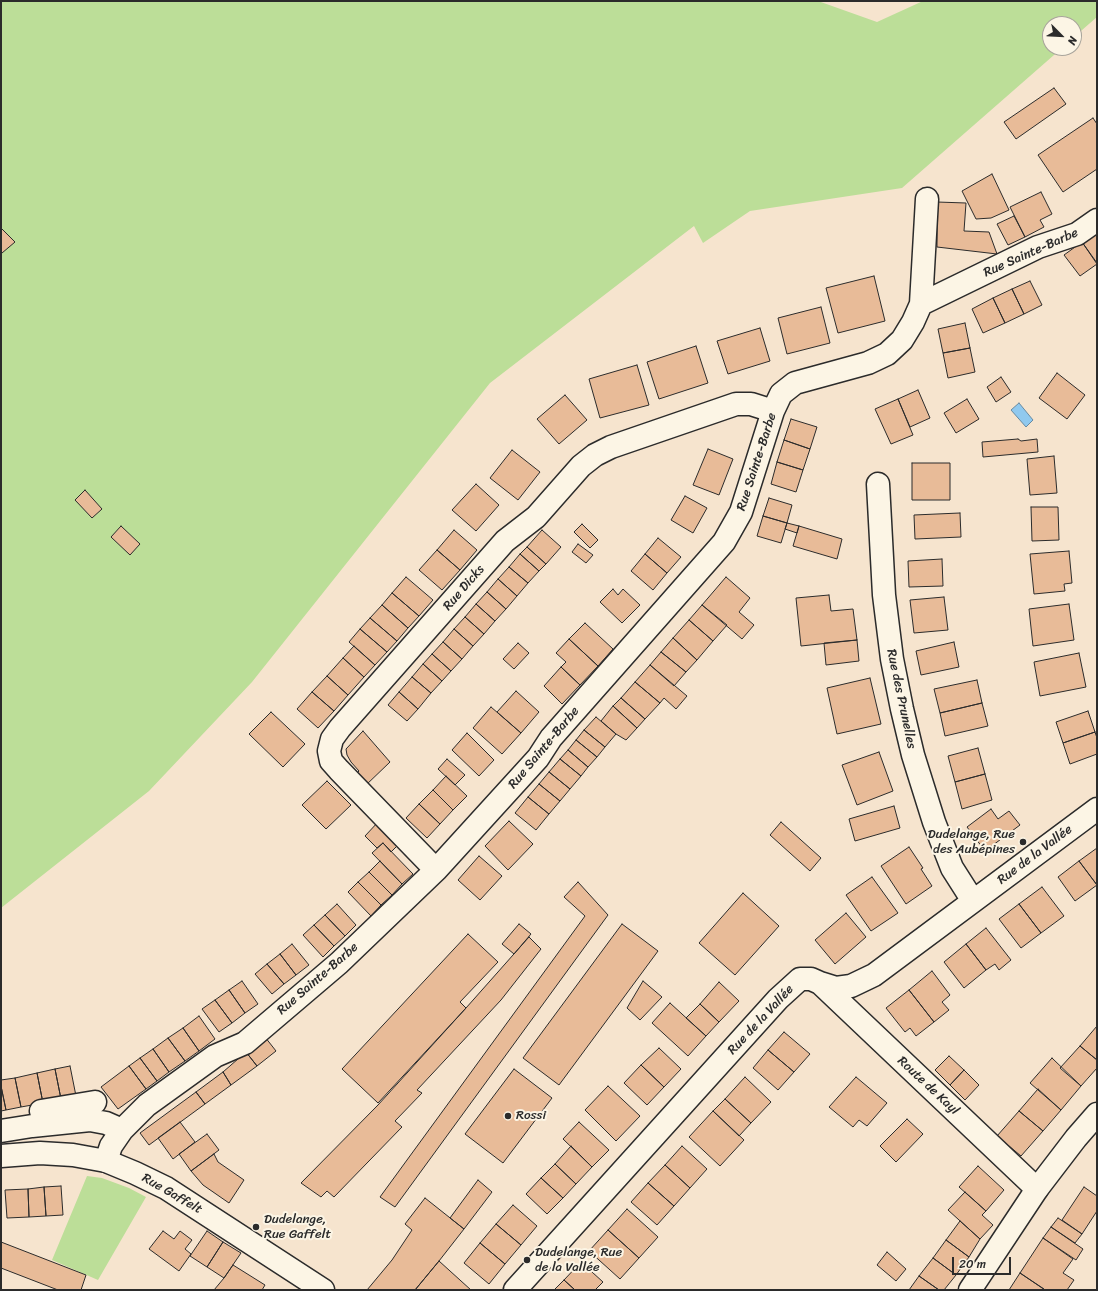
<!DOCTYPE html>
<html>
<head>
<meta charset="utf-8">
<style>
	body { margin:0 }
	#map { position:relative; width:1098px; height:1291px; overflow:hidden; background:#f6e4ce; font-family:Sriracha,sans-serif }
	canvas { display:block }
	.frame { position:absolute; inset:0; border:2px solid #2b2b2b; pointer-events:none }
	.north { position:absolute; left:1042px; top:16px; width:40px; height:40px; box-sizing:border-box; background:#fcf5e5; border:1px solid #a8a49b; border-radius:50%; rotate:114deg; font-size:11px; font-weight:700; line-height:16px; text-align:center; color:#2b2b2b }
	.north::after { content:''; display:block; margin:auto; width:14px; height:18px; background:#2b2b2b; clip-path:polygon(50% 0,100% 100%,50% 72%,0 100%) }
	.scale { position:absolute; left:952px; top:1257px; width:59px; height:18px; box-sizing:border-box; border:2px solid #2b2b2b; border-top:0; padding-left:5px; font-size:12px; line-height:14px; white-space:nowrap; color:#2b2b2b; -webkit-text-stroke:3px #fcf5e5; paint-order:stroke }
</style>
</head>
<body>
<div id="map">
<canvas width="1098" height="1291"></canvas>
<div class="frame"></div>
<div class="north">N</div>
<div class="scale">20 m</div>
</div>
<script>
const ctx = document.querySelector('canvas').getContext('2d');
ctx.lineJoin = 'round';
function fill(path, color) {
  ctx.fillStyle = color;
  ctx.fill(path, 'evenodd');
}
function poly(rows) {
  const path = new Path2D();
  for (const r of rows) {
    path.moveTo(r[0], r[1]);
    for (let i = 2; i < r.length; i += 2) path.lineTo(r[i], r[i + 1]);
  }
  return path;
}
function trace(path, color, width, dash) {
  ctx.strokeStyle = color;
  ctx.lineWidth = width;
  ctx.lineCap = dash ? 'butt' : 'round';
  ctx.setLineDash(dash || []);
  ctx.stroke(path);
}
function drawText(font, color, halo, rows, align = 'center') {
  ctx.font = font + ' Sriracha,sans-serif';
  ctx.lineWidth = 4;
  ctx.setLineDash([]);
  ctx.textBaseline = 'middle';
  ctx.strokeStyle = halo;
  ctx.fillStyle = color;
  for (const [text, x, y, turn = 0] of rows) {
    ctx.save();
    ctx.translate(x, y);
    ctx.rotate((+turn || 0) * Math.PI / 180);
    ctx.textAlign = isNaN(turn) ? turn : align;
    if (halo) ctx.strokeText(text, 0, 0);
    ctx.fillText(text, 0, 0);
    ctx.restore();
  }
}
const green = poly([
	[1,1,818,1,877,22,923,1,1097,1,1097,17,1074,37,1074,24,1050,24,1050,48,1062,48,902,188,750,211,703,243,694,226,490,383,252,682,149,791,1,908],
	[87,1176,102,1178,129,1188,146,1197,98,1280,52,1260]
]);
const water = poly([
	[1019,403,1033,420,1026,427,1011,410,1019,403]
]);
const building = poly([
	[1054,88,1066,104,1016,139,1004,122,1054,88],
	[1093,118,1097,124,1097,169,1063,192,1038,155,1093,118],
	[992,174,1009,210,991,218,976,219,962,191,992,174],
	[1041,192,1052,214,1040,220,1044,227,1025,237,1010,207,1041,192],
	[937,202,966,203,964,231,989,232,997,254,937,247,937,202],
	[1014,216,1025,237,1008,245,997,224,1014,216],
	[1,228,15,242,2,253,1,252,1,228],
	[1097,232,1097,263,1082,242,1097,232],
	[1082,242,1097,264,1080,276,1064,255,1082,242],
	[874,276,885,321,838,333,826,288,874,276],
	[1030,281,1042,305,1024,314,1012,289,1030,281],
	[1012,289,1024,314,1005,323,993,298,1012,289],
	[993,298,1005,323,983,333,972,309,993,298],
	[821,307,830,343,787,354,778,318,821,307],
	[965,323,970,348,943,353,938,329,965,323],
	[760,328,770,361,728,374,717,341,760,328],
	[696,346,708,383,659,399,647,362,696,346],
	[970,348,975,372,948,378,943,353,970,348],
	[637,365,649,405,600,418,589,379,637,365],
	[1057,373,1085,395,1067,419,1039,398,1057,373],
	[1001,377,1011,392,996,402,987,387,1001,377],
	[918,390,930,418,910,427,898,399,918,390],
	[565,395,587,420,559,444,537,419,565,395],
	[898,399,913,435,891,444,875,409,898,399],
	[967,399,979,419,956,433,944,413,967,399],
	[791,419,817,427,810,449,784,440,791,419],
	[1018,439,1021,441,1037,439,1038,452,983,457,982,442,1018,439],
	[784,440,810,449,803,470,777,462,784,440],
	[708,449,733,459,719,495,693,485,708,449],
	[512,450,540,472,518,500,490,478,512,450],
	[1054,456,1057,493,1030,495,1027,459,1054,456],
	[777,462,803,470,796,492,771,484,777,462],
	[912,463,950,463,950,500,912,500,912,463],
	[476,484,499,505,476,531,452,510,476,484],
	[85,490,102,509,92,518,75,500,85,490],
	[685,496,707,508,693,533,671,520,685,496],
	[769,498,792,505,787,523,763,516,769,498],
	[1031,507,1058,507,1059,540,1032,541,1031,507],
	[960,513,961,537,915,539,914,515,960,513],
	[763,516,787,523,781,543,757,536,763,516],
	[787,523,799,526,797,533,785,529,787,523],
	[582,524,598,540,590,548,574,532,582,524],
	[121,526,140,544,130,555,111,537,121,526],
	[799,526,842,539,837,559,793,546,799,526],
	[454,530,477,550,460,570,437,550,454,530],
	[542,530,561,547,546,564,527,547,542,530],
	[658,538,681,557,667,573,645,554,658,538],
	[578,544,593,555,586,563,572,552,578,544],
	[527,547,546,564,539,571,520,554,527,547],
	[437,550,460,570,442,590,419,570,437,550],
	[1069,551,1072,583,1064,584,1065,591,1034,594,1030,554,1069,551],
	[520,554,539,571,528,583,509,567,520,554],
	[645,554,667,573,653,590,631,571,645,554],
	[942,559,943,586,909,587,908,561,942,559],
	[509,567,528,583,517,596,498,579,509,567],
	[406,577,433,600,419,616,392,593,406,577],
	[726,577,750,598,739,612,754,625,742,639,702,605,726,577],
	[498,579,517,596,506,609,487,592,498,579],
	[613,589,618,595,623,589,640,605,622,623,600,602,613,589],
	[487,592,506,609,495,621,476,604,487,592],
	[392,593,419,616,408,628,382,605,392,593],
	[829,595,831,611,853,609,857,640,801,646,796,598,829,595],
	[944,597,948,630,914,633,910,600,944,597],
	[476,604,495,621,484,634,465,617,476,604],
	[1069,604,1074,640,1033,646,1029,609,1069,604],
	[382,605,408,628,397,641,370,618,382,605],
	[702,605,727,625,713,641,689,620,702,605],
	[465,617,484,634,473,646,454,629,465,617],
	[370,618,397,641,387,652,360,629,370,618],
	[689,620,713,641,697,660,673,638,689,620],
	[585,623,613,649,598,666,569,639,585,623],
	[360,629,387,652,375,665,349,642,360,629],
	[454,629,473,646,462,659,443,642,454,629],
	[673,638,697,660,686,672,661,652,673,638],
	[569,639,598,666,580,685,561,667,566,662,556,653,569,639],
	[857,640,859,661,826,665,824,643,857,640],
	[443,642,462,659,451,671,432,654,443,642],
	[954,642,959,667,921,675,916,651,954,642],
	[518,643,529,653,514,669,503,659,518,643],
	[354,646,375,665,364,677,343,658,354,646],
	[661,652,686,672,674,686,650,665,661,652],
	[1079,653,1086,687,1040,696,1034,662,1079,653],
	[432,654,451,671,442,681,423,664,432,654],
	[343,658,364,677,348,695,327,676,343,658],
	[423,664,442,681,431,693,412,677,423,664],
	[650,665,687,696,676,709,664,698,660,703,635,682,650,665],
	[561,667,580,685,562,704,544,686,561,667],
	[327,676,348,695,334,711,312,692,327,676],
	[412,677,431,693,418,709,399,692,412,677],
	[870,678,881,724,837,734,827,688,870,678],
	[977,680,982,703,940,713,934,689,977,680],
	[635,682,660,703,645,719,621,698,635,682],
	[516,691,539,712,521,733,497,712,516,691],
	[312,692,334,711,318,728,297,709,312,692],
	[399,692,418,709,407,721,388,705,399,692],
	[621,698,645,719,637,728,613,706,621,698],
	[982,703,988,726,945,736,940,713,982,703],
	[613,706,637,728,626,740,616,734,601,721,613,706],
	[491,707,521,733,502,754,473,728,491,707],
	[1088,711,1095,732,1063,743,1056,722,1088,711],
	[271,712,305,744,283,767,249,734,271,712],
	[596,717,616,734,605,747,584,730,596,717],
	[584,730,605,747,597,757,576,740,584,730],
	[363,731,390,762,365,786,355,775,359,771,351,762,347,755,346,749,363,731],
	[1095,732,1097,738,1097,754,1070,764,1063,743,1095,732],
	[467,733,494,760,479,776,452,750,467,733],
	[576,740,597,757,588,767,568,750,576,740],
	[978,748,985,774,955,782,948,756,978,748],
	[568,750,588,767,581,776,560,759,568,750],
	[879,752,893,791,857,805,842,765,879,752],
	[447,759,465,775,455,785,438,769,447,759],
	[560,759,581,776,570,789,549,772,560,759],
	[549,772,570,789,560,801,539,784,549,772],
	[985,774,992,800,962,809,955,782,985,774],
	[446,776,467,796,453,810,433,790,446,776],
	[327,781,351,805,326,829,302,805,327,781],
	[539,784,560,801,549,814,528,797,539,784],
	[433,790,453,810,440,824,419,804,433,790],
	[528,797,549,814,536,830,515,813,528,797],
	[419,804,440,824,427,838,406,818,419,804],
	[894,806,900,828,855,841,849,819,894,806],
	[991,809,998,819,1009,811,1020,825,985,851,967,827,991,809],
	[379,821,400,843,391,852,383,843,377,848,365,836,379,821],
	[509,821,533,844,508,870,485,846,509,821],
	[781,822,821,858,810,871,770,835,781,822],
	[383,843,413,874,402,884,372,853,383,843],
	[909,847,923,868,921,869,932,886,906,904,881,866,909,847],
	[1097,848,1097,885,1079,861,1097,848],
	[479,856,502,876,480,900,458,880,479,856],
	[380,861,402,884,392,895,369,872,380,861],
	[1079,861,1097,885,1075,901,1058,877,1079,861],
	[369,872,392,895,381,905,358,882,369,872],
	[872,877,898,913,871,931,846,895,872,877],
	[358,882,381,905,371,916,348,892,358,882],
	[578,882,608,915,395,1207,380,1197,585,916,564,897,578,882],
	[1042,887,1064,916,1041,933,1019,904,1042,887],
	[743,893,779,926,735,975,699,943,743,893],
	[337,904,356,925,345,936,325,915,337,904],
	[1019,904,1041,933,1021,948,999,919,1019,904],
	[846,913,866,937,835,964,815,940,846,913],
	[325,915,345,936,334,946,314,925,325,915],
	[519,924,531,934,514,954,502,944,519,924],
	[622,924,658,951,559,1085,523,1058,622,924],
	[314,925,334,946,323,957,303,935,314,925],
	[986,928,1011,960,999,970,995,964,986,970,966,944,986,928],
	[468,934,498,962,460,1002,466,1008,378,1103,342,1069,468,934],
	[529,937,541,949,501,1000,417,1090,422,1093,395,1121,402,1127,334,1197,327,1191,321,1197,301,1183,378,1105,466,1008,529,937],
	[292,944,309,965,296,975,280,954,292,944],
	[966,944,986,970,964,988,944,962,966,944],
	[280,954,296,975,284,984,267,964,280,954],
	[267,964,284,984,272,994,255,974,267,964],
	[932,971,950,995,942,1002,949,1010,934,1022,909,990,932,971],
	[242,981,258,1004,245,1013,229,990,242,981],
	[643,981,662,997,640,1020,627,1008,643,981],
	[719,982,739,1001,719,1022,700,1004,719,982],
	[229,990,245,1013,232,1023,215,1000,229,990],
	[909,990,934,1022,916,1036,910,1028,905,1032,886,1008,909,990],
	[215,1000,232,1023,219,1032,202,1009,215,1000],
	[670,1003,706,1036,688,1056,652,1023,670,1003],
	[700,1004,719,1022,706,1036,686,1018,700,1004],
	[199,1016,215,1039,199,1051,183,1028,199,1016],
	[1097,1026,1097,1060,1080,1046,1097,1026],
	[183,1028,199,1051,185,1061,168,1038,183,1028],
	[784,1032,810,1054,794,1072,768,1050,784,1032],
	[265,1037,276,1051,257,1066,246,1052,265,1037],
	[168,1038,185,1061,169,1072,153,1049,168,1038],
	[1080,1046,1097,1060,1097,1068,1081,1086,1060,1068,1080,1046],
	[659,1048,681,1069,664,1087,641,1065,659,1048],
	[153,1049,169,1072,157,1081,140,1058,153,1049],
	[768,1050,794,1072,778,1090,753,1068,768,1050],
	[246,1052,257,1066,231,1085,223,1072,246,1052],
	[949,1056,964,1070,950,1085,935,1070,949,1056],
	[140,1058,157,1081,146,1089,129,1066,140,1058],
	[1052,1058,1081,1086,1061,1110,1030,1083,1052,1058],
	[641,1065,664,1087,647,1105,624,1083,641,1065],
	[70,1066,76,1096,61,1099,55,1069,70,1066],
	[129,1066,146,1089,118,1109,101,1087,129,1066],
	[55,1069,61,1099,43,1103,37,1073,55,1069],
	[514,1069,552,1098,503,1163,465,1134,514,1069],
	[964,1070,979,1085,965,1100,950,1085,964,1070],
	[223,1072,231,1085,205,1104,196,1092,223,1072],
	[37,1073,43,1103,21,1107,15,1078,37,1073],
	[745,1077,771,1102,751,1123,725,1099,745,1077],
	[856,1077,887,1103,867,1126,859,1120,853,1127,829,1107,856,1077],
	[15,1078,21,1107,6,1110,1,1086,1,1080,15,1078],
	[1,1086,6,1110,1,1111,1,1086],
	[608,1086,640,1116,616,1141,585,1110,608,1086],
	[1038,1089,1061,1110,1043,1131,1019,1111,1038,1089],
	[196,1092,205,1104,149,1145,140,1133,196,1092],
	[725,1099,751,1123,739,1136,713,1111,725,1099],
	[713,1111,744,1140,720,1166,689,1137,713,1111],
	[1019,1111,1043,1131,1021,1156,997,1136,1019,1111],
	[907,1119,923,1134,896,1162,880,1146,907,1119],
	[180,1122,195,1142,173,1159,158,1138,180,1122],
	[579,1122,609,1150,592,1167,563,1139,579,1122],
	[207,1134,219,1150,191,1171,179,1154,207,1134],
	[571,1146,592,1167,576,1184,555,1164,571,1146],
	[682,1146,707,1169,690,1188,665,1165,682,1146],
	[214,1154,218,1162,244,1180,229,1203,203,1185,191,1171,214,1154],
	[555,1164,576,1184,563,1198,541,1178,555,1164],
	[665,1165,690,1188,674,1206,648,1183,665,1165],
	[978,1166,1004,1190,986,1211,959,1187,978,1166],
	[541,1178,563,1198,547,1214,526,1194,541,1178],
	[478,1180,492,1192,464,1229,450,1218,478,1180],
	[648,1183,674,1206,657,1225,631,1202,648,1183],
	[61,1186,63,1215,46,1216,44,1187,61,1186],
	[44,1187,46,1216,29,1217,28,1189,44,1187],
	[1084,1187,1097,1196,1097,1211,1082,1234,1062,1220,1084,1187],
	[28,1189,29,1217,7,1218,5,1190,28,1189],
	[965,1192,986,1211,982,1215,993,1225,980,1239,948,1210,965,1192],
	[425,1198,464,1229,439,1261,415,1290,367,1290,392,1260,412,1230,405,1224,425,1198],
	[513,1205,537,1226,521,1245,496,1224,513,1205],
	[627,1209,658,1237,639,1258,608,1230,627,1209],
	[1058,1218,1082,1234,1075,1243,1051,1227,1058,1218],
	[960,1221,980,1239,969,1257,946,1240,960,1221],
	[496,1224,521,1245,505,1264,480,1243,496,1224],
	[1051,1227,1083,1249,1076,1260,1043,1238,1051,1227],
	[608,1230,639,1258,620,1279,589,1251,608,1230],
	[163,1231,174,1239,180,1231,192,1240,185,1249,191,1254,179,1271,149,1249,163,1231],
	[207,1231,223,1242,207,1267,190,1256,207,1231],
	[1043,1238,1073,1259,1063,1273,1074,1280,1067,1290,1045,1290,1020,1273,1043,1238],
	[946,1240,969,1257,956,1275,933,1258,946,1240],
	[1,1242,86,1275,81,1290,58,1290,1,1268,1,1242],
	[223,1242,241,1253,224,1278,207,1267,223,1242],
	[480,1243,505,1264,489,1284,464,1263,480,1243],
	[887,1252,906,1269,896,1281,877,1265,887,1252],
	[933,1258,956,1275,944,1290,939,1290,919,1276,933,1258],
	[439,1261,471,1290,415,1290,439,1261],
	[581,1262,603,1282,595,1290,575,1290,564,1280,581,1262],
	[233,1265,265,1285,262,1290,214,1290,224,1278,233,1265],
	[1020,1273,1044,1289,1044,1290,1009,1290,1020,1273],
	[919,1276,939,1290,909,1290,919,1276],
	[564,1280,575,1290,554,1290,564,1280]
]);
const minor = poly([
	[921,304,927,199],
	[878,484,884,595,892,659,902,709,913,755,934,822,952,868,973,901],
	[436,870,339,770,331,761,329,751,332,739,340,728,505,541,536,517,581,466,595,455,611,447,736,404,751,404,773,411],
	[820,983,1037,1189],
	[41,1111,95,1102],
	[1,1131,32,1126,90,1120,106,1123,122,1130],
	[106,1161,111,1146,122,1130,147,1105,215,1056,245,1043,339,963,436,870,538,758,551,738,724,542,741,512,773,411,781,394,795,383,868,363,887,354,902,340,913,322,921,304,1038,247,1077,234,1097,220],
	[515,1290,778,999,800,979,811,979,820,983,836,988,851,986,874,975,1097,809]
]);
const major = poly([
	[1,1156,40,1153,73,1155,106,1161,135,1173,166,1188,323,1290],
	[970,1290,1037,1189,1076,1138,1097,1114]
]);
const markers = [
	[1023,842,4,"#2b2b2b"],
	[508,1116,4,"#2b2b2b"],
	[256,1227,4,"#2b2b2b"],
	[527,1260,4,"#2b2b2b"]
];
const streetNames = [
	["Rue Sainte-Barbe",1031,253,-24],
	["Rue Sainte-Barbe",757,462,-72],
	["Rue Dicks",464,588,-49],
	["Rue des Prunelles",901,699,78],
	["Rue Sainte-Barbe",544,748,-50],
	["Rue de la Vallée",1035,855,-37],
	["Rue Sainte-Barbe",318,979,-41],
	["Rue de la Vallée",761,1020,-47],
	["Route de Kayl",928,1086,43],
	["Rue Gaffelt",172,1194,30]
];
const poiNames = [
	["Dudelange, Rue",1015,835,"right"],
	["des Aubépines",1015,850,"right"],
	["Rossi",516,1116],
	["Dudelange,",264,1220],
	["Rue Gaffelt",264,1235],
	["Dudelange, Rue",535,1253],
	["de la Vallée",535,1268]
];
fill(green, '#bcde98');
fill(water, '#90c9ef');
trace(water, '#688aa1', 1);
fill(building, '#e8bb98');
trace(building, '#2b2b2b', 1);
trace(minor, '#2b2b2b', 25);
trace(major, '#2b2b2b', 25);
trace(minor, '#fcf5e5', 22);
trace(major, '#fcf5e5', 22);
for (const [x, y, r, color] of markers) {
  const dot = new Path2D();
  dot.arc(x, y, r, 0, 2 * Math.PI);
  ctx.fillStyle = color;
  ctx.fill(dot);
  trace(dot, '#fcf5e5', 1.5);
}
drawText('13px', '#2b2b2b', '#fcf5e5', streetNames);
drawText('13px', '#2b2b2b', '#fcf5e5', poiNames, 'left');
</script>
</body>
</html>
